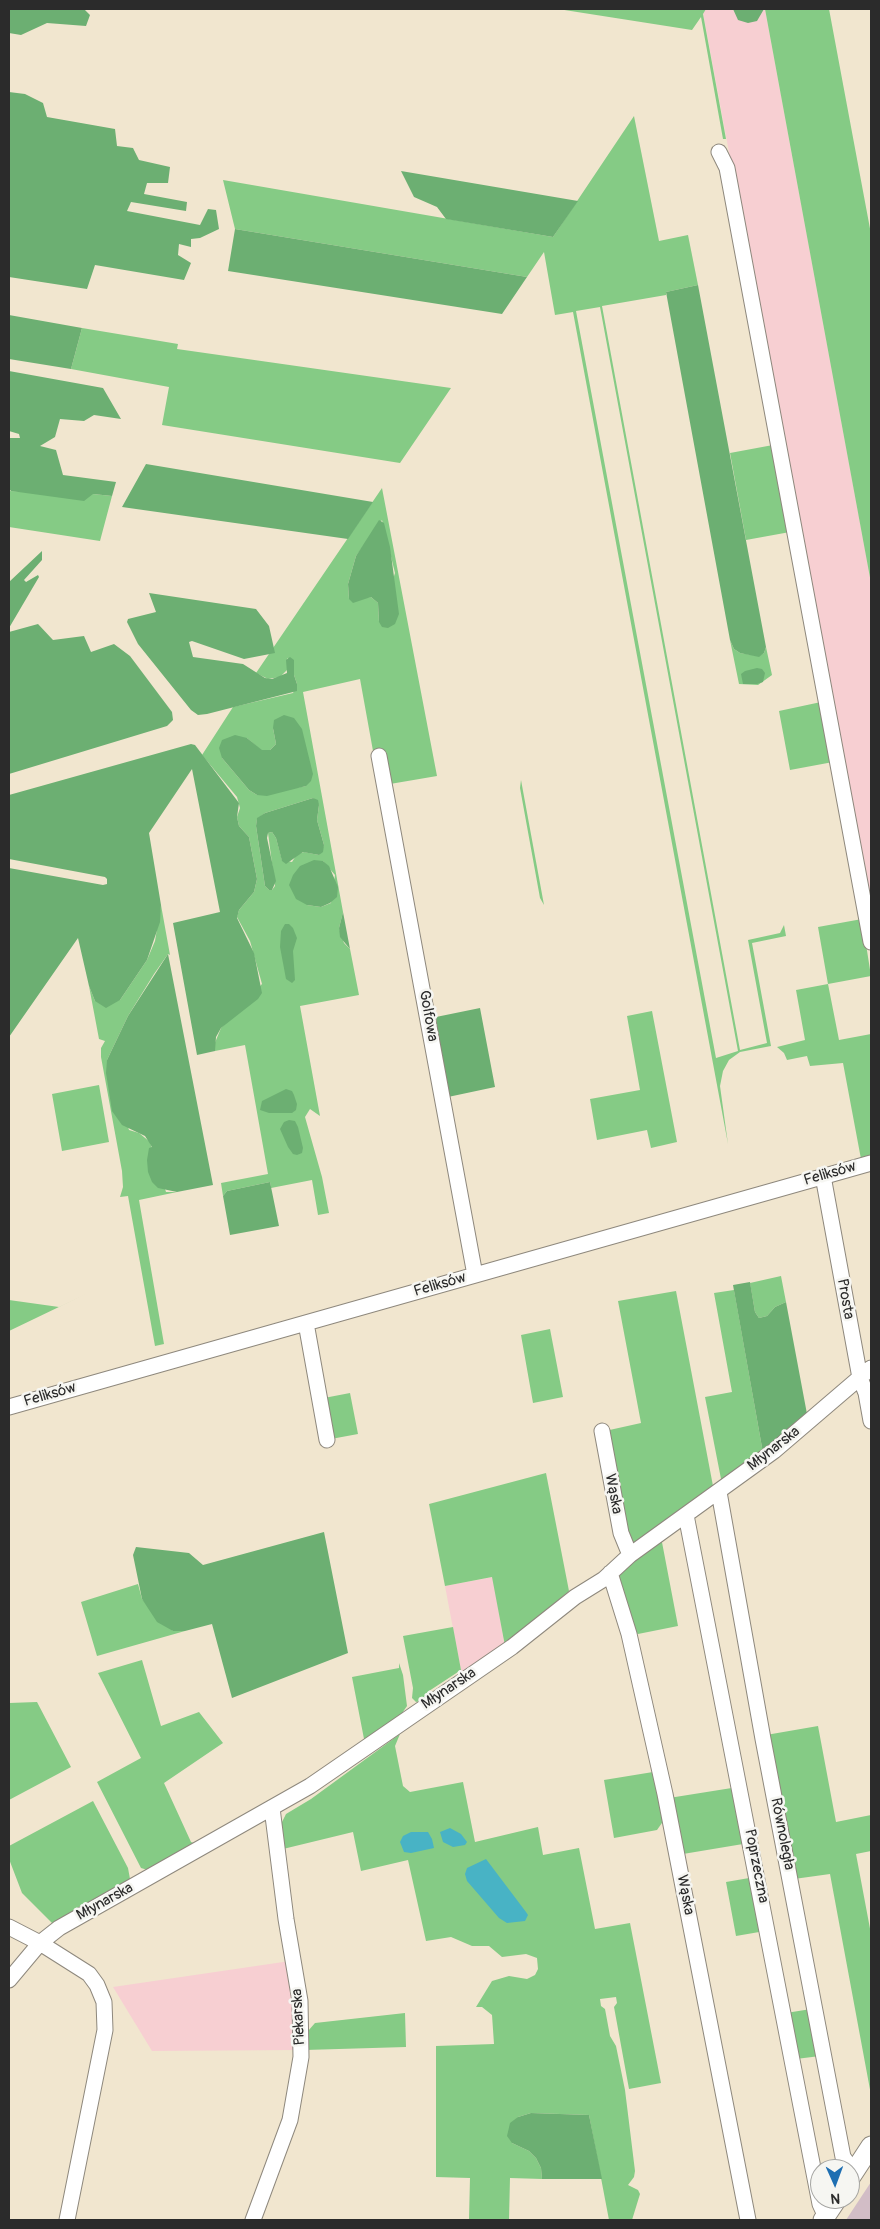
<!DOCTYPE html>
<html>
<head>
<meta charset="utf-8">
<style>
	body { margin:0 }
	#map { position:relative; width:880px; height:2229px; overflow:hidden; background:#f1e6cf; font-family:Pangolin,sans-serif }
	canvas { display:block }
	.frame { position:absolute; inset:0; border:10px solid #2b2b2b; pointer-events:none }
	.north { position:absolute; left:810px; top:2159px; width:50px; height:50px; box-sizing:border-box; background:#f6f6f2; border:1px solid #a5a5a2; border-radius:50%; rotate:178deg; font-size:14px; font-weight:700; line-height:20px; text-align:center; color:#2b2b2b }
	.north::after { content:''; display:block; margin:auto; width:18px; height:22px; background:#1f6fb2; clip-path:polygon(50% 0,100% 100%,50% 72%,0 100%) }
</style>
</head>
<body>
<div id="map">
<canvas width="880" height="2229"></canvas>
<div class="frame"></div>
<div class="north">N</div>
</div>
<script>
const ctx = document.querySelector('canvas').getContext('2d');
ctx.lineJoin = 'round';
function fill(path, color) {
  ctx.fillStyle = color;
  ctx.fill(path, 'evenodd');
}
function poly(rows) {
  const path = new Path2D();
  for (const r of rows) {
    path.moveTo(r[0], r[1]);
    for (let i = 2; i < r.length; i += 2) path.lineTo(r[i], r[i + 1]);
  }
  return path;
}
function trace(path, color, width, dash) {
  ctx.strokeStyle = color;
  ctx.lineWidth = width;
  ctx.lineCap = dash ? 'butt' : 'round';
  ctx.setLineDash(dash || []);
  ctx.stroke(path);
}
function drawText(font, color, halo, rows, align = 'center') {
  ctx.font = font + ' Pangolin,sans-serif';
  ctx.lineWidth = 5;
  ctx.setLineDash([]);
  ctx.textBaseline = 'middle';
  ctx.strokeStyle = halo;
  ctx.fillStyle = color;
  for (const [text, x, y, turn = 0] of rows) {
    ctx.save();
    ctx.translate(x, y);
    ctx.rotate((+turn || 0) * Math.PI / 180);
    ctx.textAlign = isNaN(turn) ? turn : align;
    if (halo) ctx.strokeText(text, 0, 0);
    ctx.fillText(text, 0, 0);
    ctx.restore();
  }
}
const built = poly([
	[706,9,765,9,871,582,871,912,703,13],
	[493,1577,505,1648,462,1676,445,1586],
	[290,1961,298,2050,152,2051,113,1987]
]);
const industrial = poly([
	[871,2182,871,2220,846,2220]
]);
const green = poly([
	[558,9,706,9,703,14,726,139,723,139,701,17,692,30],
	[765,9,829,9,871,234,871,583],
	[634,116,659,241,688,235,698,285,666,292,666,295,602,306,740,1050,767,1043,748,940,780,933,784,925,786,936,752,943,771,1046,740,1052,729,1060,723,1071,720,1086,728,1144,573,312,555,315,544,252,527,277,235,229,223,180,553,237],
	[600,307,738,1051,716,1058,576,311],
	[82,328,178,344,177,349,451,388,400,463,162,425,169,387,71,369],
	[773,445,790,532,746,540,730,453],
	[382,488,437,776,390,784,375,762,360,679,303,692,343,912,339,928,344,943,350,949,359,995,300,1006,320,1116,310,1109,305,1117,322,1177,329,1213,318,1215,312,1180,271,1188,270,1182,227,1191,223,1196,221,1183,268,1174,245,1045,215,1051,214,1045,221,1028,262,984,250,941,237,917,239,910,254,892,257,879,249,837,239,826,237,817,240,808,237,797,202,755,233,707,293,693,297,684,294,675,294,666,287,658,288,669,280,677,268,679,256,673],
	[382,520,395,573,379,622,378,603,371,597,349,599,348,584,356,556],
	[273,728,306,786,257,795,249,790,222,758,247,738,262,751,270,750,276,744],
	[313,798,319,805,317,820,324,845,319,855,304,852,297,854,292,862,282,860,276,838,272,832,268,833,275,886,272,890,269,890,265,886,256,826,257,819,265,813],
	[323,861,335,875,331,903,321,907,307,905],
	[9,491,93,494,112,496,100,541,9,527],
	[730,640,734,649,740,653,759,656,764,653,766,647,772,675,758,685,739,684],
	[821,702,833,762,790,770,779,711],
	[521,780,544,905,540,898,520,788],
	[161,905,170,955,168,954,154,974,128,1016,107,1060,129,1130,139,1133,150,1142,166,1192,177,1192,139,1200,164,1344,155,1346,128,1196,120,1197,123,1187,122,1171,101,1057,101,1048,105,1041,99,1039,89,986,95,1001,120,1000,147,960,155,941],
	[862,919,871,976,828,984,839,1040,871,1034,871,1156,861,1159,843,1063,810,1066,807,1056,787,1060,784,1053,777,1047,805,1040,796,990,828,984,818,927],
	[652,1011,677,1142,651,1148,647,1130,597,1140,590,1099,640,1090,627,1016],
	[99,1085,109,1142,62,1151,52,1094],
	[781,1276,786,1302,775,1307,767,1316,759,1318,755,1312,750,1283],
	[734,1290,763,1453,722,1484,705,1397,732,1392,714,1293],
	[676,1291,713,1486,630,1548,605,1431,641,1423,618,1301],
	[88,1293,9,1331,9,1300,59,1307],
	[550,1329,563,1397,533,1403,521,1335],
	[350,1393,358,1434,331,1439,324,1398],
	[546,1473,569,1591,505,1646,492,1577,445,1586,429,1504],
	[661,1537,678,1626,638,1634,633,1631,619,1578,621,1572],
	[138,1584,142,1599,173,1631,185,1631,97,1656,81,1602],
	[453,1627,461,1670,429,1691,421,1701,416,1702,412,1698,413,1688,403,1636],
	[142,1660,161,1726,199,1712,223,1743,164,1783,191,1842,199,1845,151,1871,141,1868,97,1782,141,1758,98,1673],
	[399,1663,403,1675,407,1706,400,1716,365,1744,352,1677,399,1668],
	[37,1702,71,1767,9,1800,9,1703],
	[818,1726,836,1822,871,1815,871,1851,856,1854,871,1934,871,2095,830,1874,794,1879,766,1735],
	[400,1734,395,1746,403,1786,410,1792,463,1782,475,1842,538,1827,543,1855,579,1848,595,1929,630,1923,661,2083,629,2089,614,2007,617,2003,616,1997,600,1999,601,2006,605,2009,610,2036,616,2046,625,2090,635,2171,634,2177,628,2185,638,2190,640,2194,632,2220,609,2220,589,2115,531,2113,518,2117,512,2143,529,2151,536,2158,541,2168,542,2179,510,2178,509,2220,469,2220,470,2178,436,2177,436,2046,494,2044,492,2015,482,2007,476,2007,492,1981,509,1976,527,1979,535,1975,538,1969,537,1958,526,1954,502,1957,489,1946,472,1946,451,1937,426,1941,408,1860,361,1871,353,1832,283,1849,281,1824,286,1814,311,1799],
	[653,1772,664,1820,657,1830,614,1838,604,1780],
	[738,1787,749,1843,683,1854,669,1798],
	[93,1801,128,1868,130,1879,127,1883,106,1897,82,1905,55,1926,22,1893,9,1859,9,1846],
	[755,1877,765,1931,736,1936,726,1882],
	[811,2009,820,2056,796,2059,786,2013],
	[405,2013,406,2047,305,2050,308,2031,315,2023]
]);
const forest = poly([
	[9,9,84,9,90,15,86,26,47,23,21,35,9,33],
	[733,9,764,9,757,21,748,23,738,20],
	[9,92,25,94,43,103,47,117,115,129,117,146,133,148,139,160,170,167,168,183,147,183,144,194,187,202,186,211,131,202,127,211,200,225,208,209,216,210,219,229,200,238,191,239,191,247,179,244,178,255,191,263,184,280,95,265,87,289,9,277],
	[401,171,578,201,553,237,446,219,437,207,414,197],
	[235,229,527,277,502,314,228,271],
	[698,285,766,647,764,653,759,657,740,653,734,649,730,640,666,292],
	[9,315,82,328,71,369,9,359],
	[9,371,103,388,121,419,94,415,84,421,60,419,55,437,40,446,56,450,63,475,116,482,112,496,93,494,84,501,11,491,9,489,9,438,20,438,19,434,9,431],
	[146,464,373,502,348,539,122,507],
	[379,520,384,523,390,547,399,614,395,624,388,628,382,627,379,622,378,603,371,597,353,603,349,599,348,584,356,556],
	[42,551,42,560,24,580,26,582,38,575,39,577,9,628,9,582],
	[149,593,256,609,269,626,275,653,244,659,192,641,189,642,193,657,243,664,265,678,272,679,287,673,286,660,290,657,294,660,294,675,297,684,297,691,207,714,198,715,191,710,138,644,127,622,128,619,156,612],
	[38,624,53,640,84,636,91,652,114,644,130,656,172,712,173,720,167,726,9,774,9,632],
	[757,668,762,669,765,673,763,682,757,684,743,684,741,674,745,671],
	[284,715,294,718,302,729,313,774,311,781,306,786,267,796,257,795,249,790,222,758,219,748,222,740,235,735,247,738,262,750,270,750,276,744,273,728,274,720],
	[191,744,195,745,239,803,237,817,239,826,249,837,257,879,254,892,239,910,237,918,254,953,262,993,258,999,221,1028,216,1037,215,1051,197,1055,173,923,220,912,192,769,149,833,161,905,160,922,147,960,120,1000,106,1008,95,1001,89,986,78,938,9,1037,9,868,103,885,107,884,107,879,105,877,9,859,9,795],
	[313,798,318,800,319,805,317,820,324,845,323,852,319,855,303,852,286,864,282,861,276,838,272,832,268,833,267,838,276,881,272,890,269,890,265,886,256,826,257,818,265,813],
	[314,860,323,861,329,866,338,887,337,897,330,903,321,907,307,905,296,899,289,885,293,875,300,866],
	[343,912,350,949,340,937,339,928],
	[285,924,289,924,293,928,297,938,293,951,295,980,292,983,286,979,280,947,281,931],
	[168,954,213,1185,177,1192,158,1188,152,1182,148,1172,147,1160,149,1148,152,1147,145,1136,122,1125,112,1111,106,1073,107,1060,128,1016],
	[480,1008,495,1087,448,1097,435,1028,437,1026,436,1017],
	[286,1089,292,1091,294,1095,297,1104,296,1110,292,1113,269,1113,260,1110,262,1101],
	[289,1120,295,1121,298,1127,303,1148,302,1153,297,1155,293,1154,288,1147,280,1129,284,1122],
	[270,1182,279,1226,230,1235,223,1196,227,1191],
	[750,1282,755,1312,759,1318,767,1316,775,1307,786,1302,807,1414,763,1453,733,1285],
	[324,1532,348,1653,232,1698,212,1624,185,1631,173,1631,157,1622,142,1599,133,1555,136,1547,189,1553,203,1565],
	[531,2113,589,2115,602,2179,542,2179,541,2168,536,2158,529,2151,512,2143,507,2136,510,2123,518,2117]
]);
const water = poly([
	[450,1828,461,1834,467,1842,465,1845,453,1847,443,1842,440,1832],
	[411,1832,428,1832,432,1839,434,1848,411,1853,404,1852,400,1842,403,1836],
	[486,1859,526,1912,528,1915,525,1921,507,1923,499,1918,467,1881,465,1874,467,1868]
]);
const minor = poly([
	[719,152,727,168,871,942],
	[379,756,475,1275],
	[823,1176,860,1378,866,1393,871,1421],
	[306,1323,327,1440],
	[9,1407,871,1163],
	[602,1431,621,1533,630,1555],
	[719,1492,763,1739,843,2157,854,2172],
	[686,1515,820,2204,826,2217],
	[610,1573,629,1634,665,1794,748,2220],
	[9,1927,40,1943,89,1974,97,1985,104,2002,105,2030,67,2220],
	[9,1980,40,1943,59,1928,310,1786,512,1647,575,1597,604,1579,630,1555,774,1451,871,1368],
	[253,2220,290,2120,301,2057,300,2001,286,1919,272,1808]
]);
const major = poly([
	[850,2178,871,2146],
	[823,2220,837,2199]
]);
const streetNames = [
	["Golfowa",428,1016,80],
	["Feliksów",830,1174,-16],
	["Feliksów",440,1285,-16],
	["Prosta",845,1299,80],
	["Feliksów",50,1395,-16],
	["Młynarska",774,1449,-38],
	["Wąska",613,1494,79],
	["Młynarska",449,1689,-34],
	["Równoległa",782,1834,79],
	["Poprzeczna",756,1866,79],
	["Wąska",685,1895,79],
	["Młynarska",105,1902,-29],
	["Piekarska",299,2017,-93]
];
fill(built, '#f7cfd2');
fill(industrial, '#d2bdc6');
fill(green, '#85cb85');
fill(forest, '#6caf72');
fill(water, '#48b3c5');
trace(minor, '#8e887d', 17);
trace(major, '#8e887d', 21);
trace(minor, '#fff', 15);
trace(major, '#fff', 19);
drawText('15px', '#2b2b2b', '#f6f6f2', streetNames);
</script>
</body>
</html>
